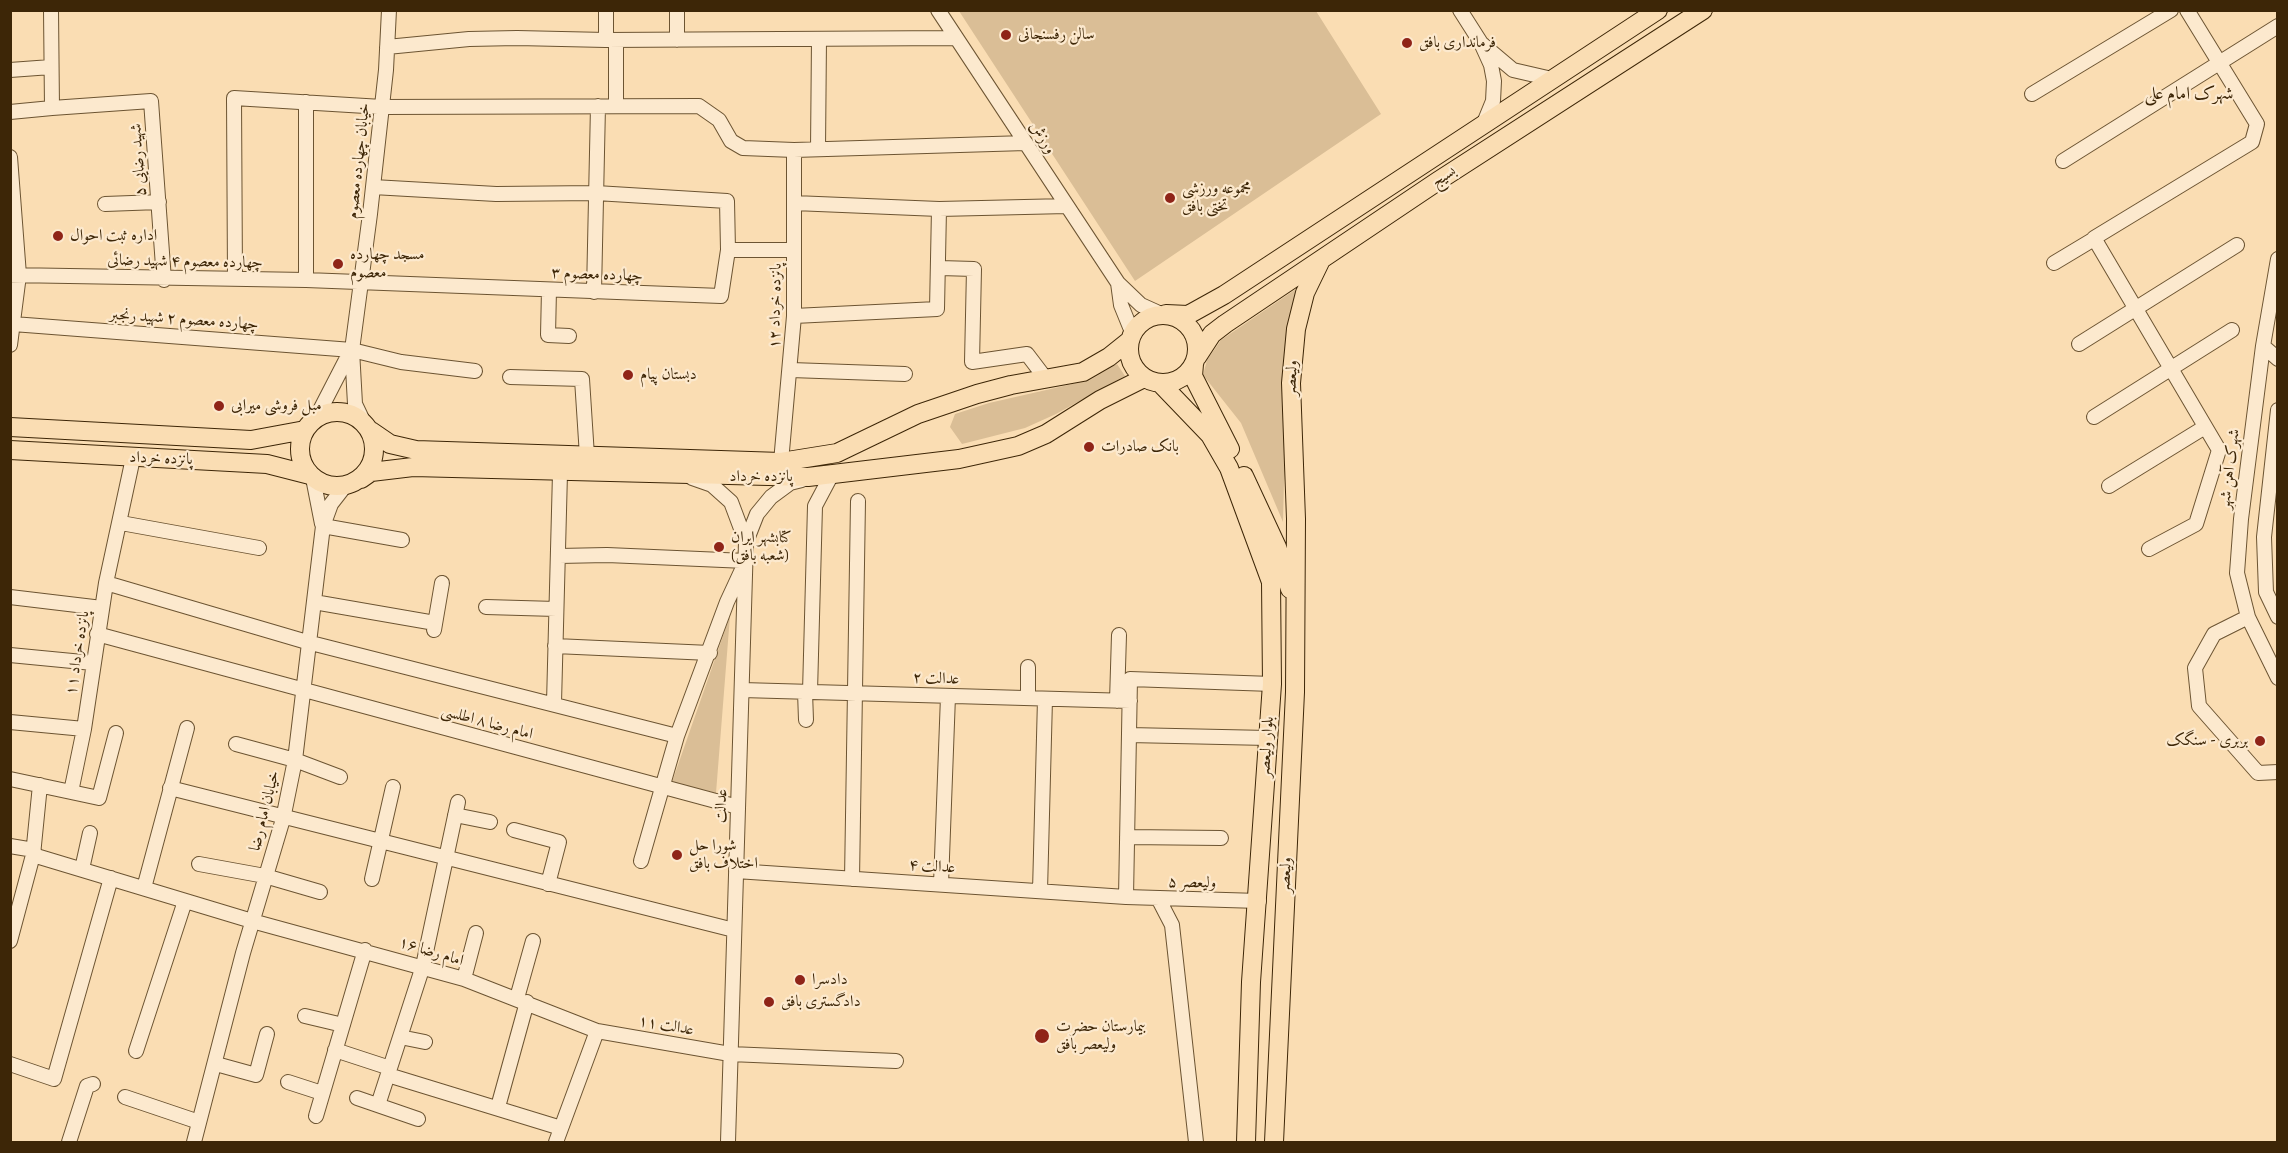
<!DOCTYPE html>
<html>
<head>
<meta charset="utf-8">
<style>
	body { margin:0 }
	#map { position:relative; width:2288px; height:1153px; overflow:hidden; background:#faddb3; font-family:Alegreya,serif }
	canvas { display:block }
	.frame { position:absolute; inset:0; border:12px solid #3d2607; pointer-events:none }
</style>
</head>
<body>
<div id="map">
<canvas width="2288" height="1153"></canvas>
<div class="frame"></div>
</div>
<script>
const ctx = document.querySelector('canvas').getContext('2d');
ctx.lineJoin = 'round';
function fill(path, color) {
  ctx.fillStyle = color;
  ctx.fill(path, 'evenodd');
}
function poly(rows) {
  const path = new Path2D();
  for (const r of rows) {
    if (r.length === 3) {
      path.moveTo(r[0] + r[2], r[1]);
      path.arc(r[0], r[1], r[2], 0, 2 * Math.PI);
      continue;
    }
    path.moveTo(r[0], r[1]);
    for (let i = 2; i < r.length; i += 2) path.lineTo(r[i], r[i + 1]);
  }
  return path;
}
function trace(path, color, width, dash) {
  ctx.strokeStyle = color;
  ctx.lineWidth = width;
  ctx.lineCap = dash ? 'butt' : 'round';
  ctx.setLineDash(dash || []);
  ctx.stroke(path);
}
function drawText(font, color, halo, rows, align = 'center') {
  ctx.font = font + ' Alegreya,Amiri,serif';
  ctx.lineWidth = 4.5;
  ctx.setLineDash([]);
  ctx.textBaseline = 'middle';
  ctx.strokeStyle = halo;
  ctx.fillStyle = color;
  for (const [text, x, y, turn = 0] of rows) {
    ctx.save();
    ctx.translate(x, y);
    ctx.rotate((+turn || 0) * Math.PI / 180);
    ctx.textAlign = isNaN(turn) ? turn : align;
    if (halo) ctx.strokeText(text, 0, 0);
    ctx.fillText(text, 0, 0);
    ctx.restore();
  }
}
const green = poly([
	[959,11,1316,11,1381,114,1135,281],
	[1299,287,1284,482,1283,522,1241,423,1203,375,1207,360,1221,340],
	[1117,364,1125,376,1056,414,1025,428,962,444,950,427,955,414,989,403,1090,380],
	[730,616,716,793,672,782]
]);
const minor = poly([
	[677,10,677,40],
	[938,10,1118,283,1141,305,1161,314],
	[1460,10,1481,43],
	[606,40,606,10],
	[387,47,469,39,517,38,606,40,956,38],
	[10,70,51,67],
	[2032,94,2171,10],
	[306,102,306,280],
	[616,106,616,40],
	[52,108,151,101,164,280],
	[10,112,52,108,51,10],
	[1484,123,1493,101,1494,81,1491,65,1481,43,1513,70,1552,79],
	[818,149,819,39],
	[10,157,19,275,10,345],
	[2063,161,2278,26],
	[373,187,496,194,596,193,727,201,728,250],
	[794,203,939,209,1067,206],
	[105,204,159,202],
	[2278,259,2263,346,2241,519,2237,573,2248,617,2278,678],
	[2054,263,2094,239],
	[940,268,974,269,972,362,1027,354,1046,379],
	[10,275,306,280,721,296,728,250,794,250],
	[235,279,234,98,382,107,699,106,719,120,731,141,743,148,794,150,1026,143],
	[1118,283,1121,305,1132,332],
	[549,290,548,335,569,336],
	[594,292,598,106],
	[794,316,937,309,939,209],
	[13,324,352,350,401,362,475,371],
	[2079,344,2237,245],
	[2263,346,2278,359],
	[791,370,905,374],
	[510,377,582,379,587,456],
	[2278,410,2264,537,2266,592,2278,617],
	[2094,417,2232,330],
	[316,418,349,354],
	[364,423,355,404,352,350,370,214,386,70,389,10],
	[781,462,794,316,794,150],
	[313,478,322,524],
	[692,478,712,485,731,502,746,542,728,1142],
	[2109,486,2205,427],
	[121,523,259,548],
	[323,526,402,540],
	[746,542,757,514,771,497,790,483,802,480],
	[2149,549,2196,524,2219,450,2094,238,2252,142,2257,124,2187,10],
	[559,556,607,555,746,561,727,602,677,736,641,861],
	[106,583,307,642,677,736],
	[10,597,102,608],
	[314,602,435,623],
	[486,607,556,609],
	[2248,617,2214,634,2195,668,2199,706,2258,773,2278,772],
	[434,630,442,583],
	[97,634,738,807],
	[555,646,710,653],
	[10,655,93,663],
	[1028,667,1028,698],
	[742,690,1130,701],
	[805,692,806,720],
	[810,692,815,506,832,474],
	[1117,701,1119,635],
	[554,703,560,473],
	[10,722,84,729],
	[1129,735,1268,738],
	[236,744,295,760,340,777],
	[10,779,71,792,84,729,106,583,133,458],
	[170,788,734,930],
	[71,792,99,798,116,733],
	[455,815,490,822],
	[514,830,559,842,548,884],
	[1127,837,1221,838],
	[10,846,34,850],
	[33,855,252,921,464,979,597,1031,730,1054,896,1061],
	[199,864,265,876,320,892],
	[82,869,90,833],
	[736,871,1126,897,1259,901],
	[372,879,393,787],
	[852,879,858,501],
	[941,884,948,696],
	[144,888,187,728],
	[1040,891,1045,699],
	[1126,897,1130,679,1272,684],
	[1158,898,1172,925,1196,1142],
	[10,941,33,855,40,785],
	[464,979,476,933],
	[517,998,533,941],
	[305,1016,343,1025],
	[400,1037,425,1042],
	[335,1050,390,1068],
	[136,1051,185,901],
	[10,1064,54,1079,111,878],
	[216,1064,256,1075,267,1034],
	[388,1075,561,1128],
	[288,1082,322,1093],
	[125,1097,199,1122],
	[357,1098,418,1119],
	[378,1105,423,966,458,802],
	[498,1107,527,1002],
	[316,1116,365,950],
	[69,1142,87,1086,93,1084],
	[194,1142,243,953,283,819,295,760,323,526,331,504,345,486],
	[556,1142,597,1031]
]);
const major = poly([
	[1166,314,1188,315,1224,295,1658,10],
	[1163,349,34],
	[1197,357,1212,334,1225,324,1438,181,1703,10],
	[1194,364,1193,376,1230,449],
	[1161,384,1210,435,1229,468,1271,582,1272,684,1251,982,1246,1142],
	[337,449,37],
	[10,427,251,440,305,430],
	[371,431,390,444,416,450,781,462,837,453,918,414,977,394,1011,385,1083,372,1109,357,1129,341],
	[10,450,267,464,310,475],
	[1244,476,1277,547,1290,589],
	[361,479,371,472,413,467,808,477,959,459,1018,446,1046,434,1100,400,1144,378],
	[1274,1142,1295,692,1296,519,1291,383,1296,329,1305,293,1321,260]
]);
const markers = [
	[1006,35,6,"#8f2418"],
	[1407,43,6,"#8f2418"],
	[1170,198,6,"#8f2418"],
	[58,236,6,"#8f2418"],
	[338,264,6,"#8f2418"],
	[628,375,6,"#8f2418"],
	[219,406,6,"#8f2418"],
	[1089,447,6,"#8f2418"],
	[719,547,6,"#8f2418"],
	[2260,741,6,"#8f2418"],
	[677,855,6,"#8f2418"],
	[800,980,6,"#8f2418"],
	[769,1002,6,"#8f2418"],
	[1042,1036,8,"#8f2418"]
];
const poiNames = [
	["سالن رفسنجانی",1018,35],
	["فرمانداری بافق",1419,43],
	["مجموعه ورزشی",1182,189],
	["تختی بافق",1182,207],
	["اداره ثبت احوال",70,236],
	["مسجد چهارده",350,255],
	["معصوم",350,273],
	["دبستان پیام",640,375],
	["مبل فروشی میرابی",231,406],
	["بانک صادرات",1101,447],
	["کتابشهر ایران",731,538],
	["(شعبه بافق)",731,556],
	["بربری - سنگک",2248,741,"right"],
	["شورا حل",689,846],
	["اختلاف بافق",689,864],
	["دادسرا",812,980],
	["دادگستری بافق",781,1002],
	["بیمارستان حضرت",1056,1027],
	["ولیعصر بافق",1056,1045]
];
const streetNames = [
	["ورزش",1042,138,57],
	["شهید رضایی ۵",139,160,-94],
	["خیابان چهارده معصوم",359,161,-84],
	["بسیج",1444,177,-33],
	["چهارده معصوم ۴ شهید رضائی",185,262,1],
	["چهارده معصوم ۳",597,275,2],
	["پانزده خرداد ۱۲",776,306,-89],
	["چهارده معصوم ۲ شهید رنجبر",184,320,4],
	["ولیعصر",1292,378,-87],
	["پانزده خرداد",161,459,2],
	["شهرک آهن شهر",2230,469,-83],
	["پانزده خرداد",761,477],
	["پانزده خرداد ۱۱",78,653,-81],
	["عدالت ۲",936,679,2],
	["امام رضا ۸ اطلسی",487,723,15],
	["بلوار ولیعصر",1267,747,-86],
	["عدالت",722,806,-88],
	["خیابان امام رضا",265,811,-76],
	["عدالت ۴",932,867,4],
	["ولیعصر",1286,875,-87],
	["ولیعصر ۵",1192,883,1],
	["امام رضا ۱۶",431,952,17],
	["عدالت ۱۱",666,1026,10]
];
const neighbourhoodNames = [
	["شهرک امام علی",2189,95]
];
fill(green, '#dabe96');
trace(minor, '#6c5432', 16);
trace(major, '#3d2607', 20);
trace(minor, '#fce9ce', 14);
trace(major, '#faddb3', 18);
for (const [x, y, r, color] of markers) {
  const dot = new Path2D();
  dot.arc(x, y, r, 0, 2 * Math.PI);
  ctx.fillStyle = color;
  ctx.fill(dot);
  trace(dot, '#fce9ce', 2);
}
drawText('16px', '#3d2607', '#fce9ce', poiNames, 'left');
drawText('16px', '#3d2607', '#fce9ce', streetNames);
drawText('18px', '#3d2607', '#fce9ce', neighbourhoodNames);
</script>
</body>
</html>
